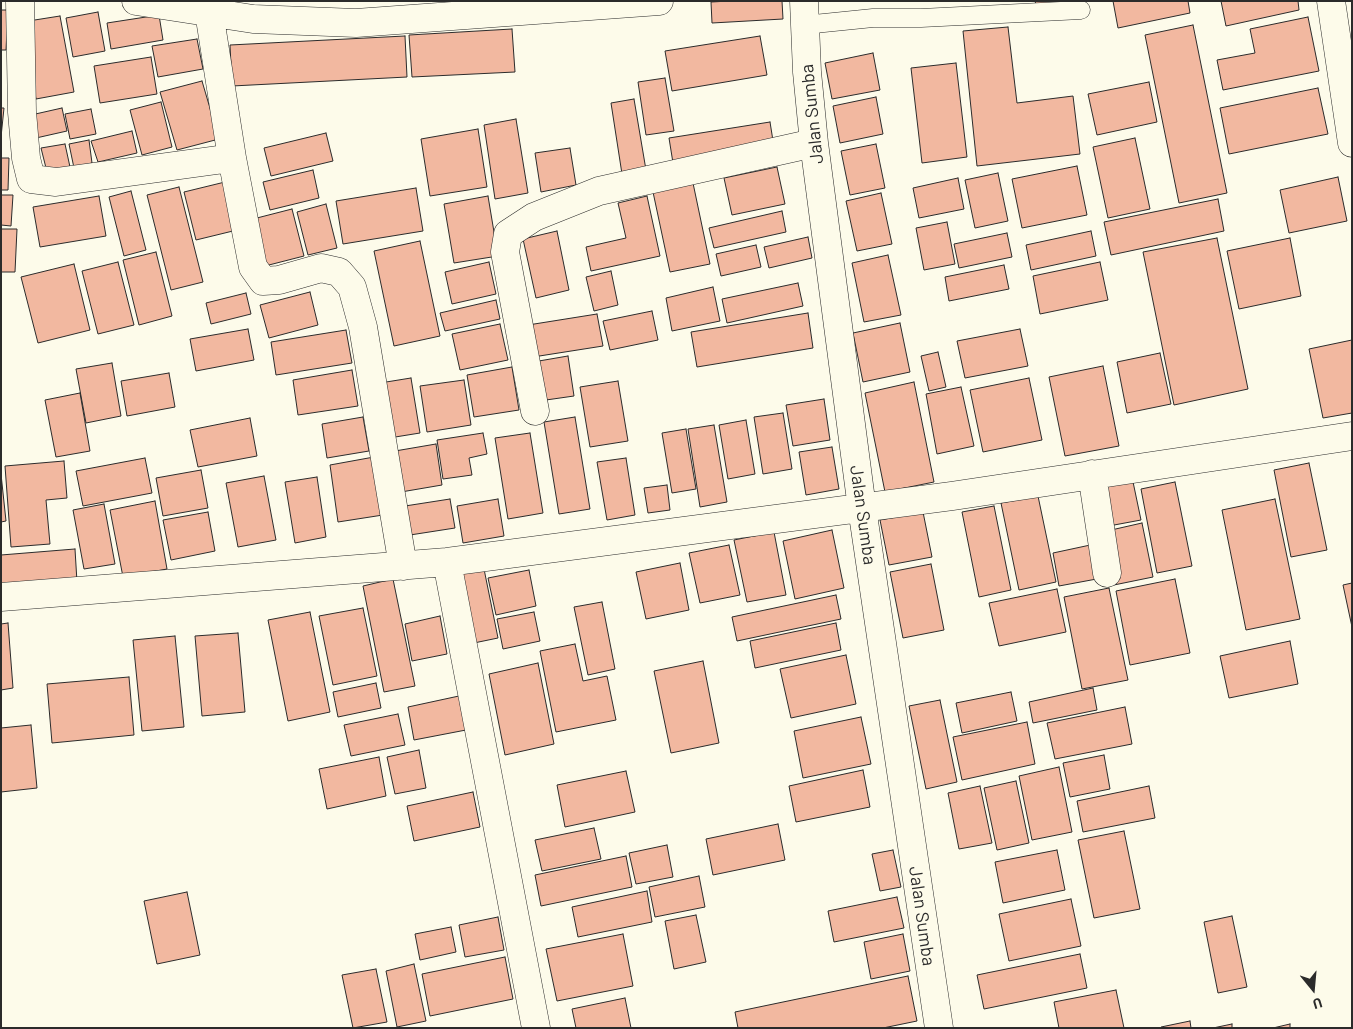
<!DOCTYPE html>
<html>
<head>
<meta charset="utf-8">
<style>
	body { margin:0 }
	#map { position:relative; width:1353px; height:1029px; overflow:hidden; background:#fdfbea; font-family:Barlow,sans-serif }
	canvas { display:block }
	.frame { position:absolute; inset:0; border:2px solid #2b2b2b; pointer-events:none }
	.north { position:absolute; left:1288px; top:964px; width:50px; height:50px; -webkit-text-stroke:4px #fdfbea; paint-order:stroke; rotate:163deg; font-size:14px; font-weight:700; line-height:20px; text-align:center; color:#2b2b2b }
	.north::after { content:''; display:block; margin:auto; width:18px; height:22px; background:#2b2b2b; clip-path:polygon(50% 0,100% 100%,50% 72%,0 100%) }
</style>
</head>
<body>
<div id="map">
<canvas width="1353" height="1029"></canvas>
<div class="frame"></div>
<div class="north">U</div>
</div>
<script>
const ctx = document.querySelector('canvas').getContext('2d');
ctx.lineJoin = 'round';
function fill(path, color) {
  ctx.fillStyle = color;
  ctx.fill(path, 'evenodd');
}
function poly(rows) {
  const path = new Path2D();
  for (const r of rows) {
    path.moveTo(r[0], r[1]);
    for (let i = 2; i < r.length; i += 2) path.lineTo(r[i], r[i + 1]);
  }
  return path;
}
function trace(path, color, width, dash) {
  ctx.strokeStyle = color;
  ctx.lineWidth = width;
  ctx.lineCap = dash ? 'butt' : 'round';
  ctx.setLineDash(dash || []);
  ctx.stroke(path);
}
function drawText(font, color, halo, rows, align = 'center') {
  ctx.font = font + ' Barlow,sans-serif';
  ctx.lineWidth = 4;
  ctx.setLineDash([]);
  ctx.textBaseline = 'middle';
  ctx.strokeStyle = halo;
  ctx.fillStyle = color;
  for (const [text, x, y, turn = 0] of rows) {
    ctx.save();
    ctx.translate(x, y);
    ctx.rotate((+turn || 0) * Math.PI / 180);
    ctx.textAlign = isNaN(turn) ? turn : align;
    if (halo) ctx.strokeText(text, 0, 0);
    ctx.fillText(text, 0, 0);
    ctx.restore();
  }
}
const building = poly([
	[730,1,782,1,783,19,712,23,711,2,730,1],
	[1035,1,1067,1,1036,5,1035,1],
	[1113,1,1188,1,1190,13,1118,28,1113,1],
	[1221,1,1298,1,1299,10,1226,26,1221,1],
	[1,10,8,10,6,50,1,50,1,10],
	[98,12,105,51,73,57,66,18,98,12],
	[159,15,163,40,111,49,107,23,159,15],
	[60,16,74,92,36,99,22,22,60,16],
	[1308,17,1319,71,1223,90,1217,60,1255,53,1250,29,1308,17],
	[1193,25,1227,193,1179,203,1145,35,1193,25],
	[1008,27,1017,103,1073,96,1080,154,977,166,963,31,1008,27],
	[512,29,515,72,412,77,409,35,512,29],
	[405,36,407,77,232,86,230,45,405,36],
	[760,36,767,75,672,91,665,51,760,36],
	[197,39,203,69,158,77,152,46,197,39],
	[873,53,880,90,832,99,825,63,873,53],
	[151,57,157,94,100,103,94,66,151,57],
	[956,63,967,157,922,163,911,68,956,63],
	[665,78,674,131,646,135,638,82,665,78],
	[202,81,219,139,177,150,160,92,202,81],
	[1149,82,1157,122,1097,135,1088,94,1149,82],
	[1318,88,1328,134,1229,154,1220,108,1318,88],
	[876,97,883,134,840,143,833,106,876,97],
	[634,99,646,170,622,174,611,103,634,99],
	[161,102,172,147,142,155,130,110,161,102],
	[1,108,4,108,1,137,1,108],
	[62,108,67,131,36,138,31,115,62,108],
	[91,109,96,134,70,139,65,114,91,109],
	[516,119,528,193,495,199,484,125,516,119],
	[770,122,774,147,673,163,669,138,770,122],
	[478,129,487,187,430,196,421,139,478,129],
	[132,131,137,153,98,162,91,141,132,131],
	[326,133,333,161,271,176,264,148,326,133],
	[1135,138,1150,209,1108,218,1093,147,1135,138],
	[89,140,92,163,74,168,69,144,89,140],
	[65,144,70,167,47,172,41,148,65,144],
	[876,144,885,188,850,195,841,151,876,144],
	[570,148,576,185,541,192,535,153,570,148],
	[1,158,9,158,8,190,1,190,1,158],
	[1077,166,1087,215,1022,228,1012,179,1077,166],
	[777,167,785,204,732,215,724,178,777,167],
	[313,170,319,198,270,210,263,182,313,170],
	[998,173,1008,221,975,228,965,180,998,173],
	[1338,177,1347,221,1289,233,1280,190,1338,177],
	[958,178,964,209,919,218,913,188,958,178],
	[225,182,237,230,196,240,184,192,225,182],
	[693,183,710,264,670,272,653,192,693,183],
	[179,187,203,282,171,290,147,195,179,187],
	[416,188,423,231,343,244,336,201,416,188],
	[131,191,146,250,124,256,109,197,131,191],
	[881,193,892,244,857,251,846,201,881,193],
	[1,195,13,195,11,226,1,225,1,195],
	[99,196,106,236,40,247,33,207,99,196],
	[488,196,498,256,454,263,444,204,488,196],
	[647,196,660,256,591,271,586,247,626,238,618,203,647,196],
	[1218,199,1224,231,1111,255,1104,222,1218,199],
	[326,204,337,248,308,255,297,212,326,204],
	[292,209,304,256,265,266,253,219,292,209],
	[782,211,786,232,714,248,709,228,782,211],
	[947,222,955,264,924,270,916,228,947,222],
	[1,229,17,229,15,272,1,272,1,229],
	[557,231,569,290,536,298,523,239,557,231],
	[1091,231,1096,256,1031,270,1026,245,1091,231],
	[1007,233,1012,257,959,268,954,244,1007,233],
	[808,237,812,258,769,268,764,247,808,237],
	[1217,238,1248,389,1174,405,1143,252,1217,238],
	[1290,238,1301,296,1239,309,1227,251,1290,238],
	[420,241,440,336,394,346,374,251,420,241],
	[756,245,761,267,721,276,716,254,756,245],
	[156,252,172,316,139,325,123,260,156,252],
	[888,255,901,315,864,322,852,263,888,255],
	[118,262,134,325,98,334,82,271,118,262],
	[489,262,496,294,452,304,445,272,489,262],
	[1100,262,1108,300,1040,314,1033,276,1100,262],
	[74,264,90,330,38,343,21,277,74,264],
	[1004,265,1009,289,949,301,945,277,1004,265],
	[611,271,618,305,594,311,586,277,611,271],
	[798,283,803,306,727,323,722,299,798,283],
	[713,287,720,321,672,331,666,298,713,287],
	[310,292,318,325,269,338,260,305,310,292],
	[246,293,251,314,211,324,206,303,246,293],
	[496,300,500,319,445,331,440,313,496,300],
	[652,311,658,340,610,350,603,321,652,311],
	[808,313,813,348,697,367,691,332,808,313],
	[597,314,603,346,533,357,528,325,597,314],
	[900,323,910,372,863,382,853,333,900,323],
	[500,324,508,360,460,370,452,334,500,324],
	[248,329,254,360,196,371,190,339,248,329],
	[1020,329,1028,366,965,378,957,341,1020,329],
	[346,330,352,363,276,375,271,342,346,330],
	[1352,340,1352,413,1323,418,1309,349,1352,340],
	[938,352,946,387,929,391,921,356,938,352],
	[1160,353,1171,404,1127,413,1117,362,1160,353],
	[568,356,574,396,539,401,533,362,568,356],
	[112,363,121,416,86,423,76,369,112,363],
	[1103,366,1119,446,1065,456,1049,377,1103,366],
	[512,367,519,410,474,417,467,375,512,367],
	[352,370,358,406,298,415,293,380,352,370],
	[169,373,175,407,127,416,121,381,169,373],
	[411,378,420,433,389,438,380,383,411,378],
	[1029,378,1042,440,983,452,970,390,1029,378],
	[464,380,471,425,427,432,420,386,464,380],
	[618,381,628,441,590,447,580,387,618,381],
	[914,382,934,482,885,492,865,393,914,382],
	[961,387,974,446,937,454,926,394,961,387],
	[80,393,90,451,56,457,45,400,80,393],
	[824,399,830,440,793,446,786,405,824,399],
	[783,413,792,469,763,474,754,417,783,413],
	[363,417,369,451,327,458,322,424,363,417],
	[575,417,590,509,559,514,544,422,575,417],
	[250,418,257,456,198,467,190,430,250,418],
	[746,420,755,474,728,479,719,425,746,420],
	[714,425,727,502,700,507,688,429,714,425],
	[686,429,696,489,672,493,662,433,686,429],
	[483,433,487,454,469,458,472,475,443,479,437,440,483,433],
	[530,433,543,513,508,519,495,438,530,433],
	[436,444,442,485,401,492,395,451,436,444],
	[832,447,839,489,806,495,799,452,832,447],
	[374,457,383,515,338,522,330,465,374,457],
	[145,458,152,493,83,506,76,471,145,458],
	[626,458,635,515,607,520,597,462,626,458],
	[64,461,67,498,46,500,50,544,11,547,5,466,64,461],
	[1309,463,1327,550,1291,557,1274,470,1309,463],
	[201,470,208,508,163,516,156,478,201,470],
	[1,474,6,521,1,522,1,474],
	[264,476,276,540,238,547,226,483,264,476],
	[317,477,326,537,295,543,285,482,317,477],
	[1132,477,1141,520,1098,528,1090,486,1132,477],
	[1175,482,1192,566,1157,573,1141,489,1175,482],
	[667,485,670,510,648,513,644,488,667,485],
	[1038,496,1056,582,1019,590,1001,503,1038,496],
	[450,499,455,528,410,535,405,506,450,499],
	[498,499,504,536,463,543,457,506,498,499],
	[1275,499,1300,619,1246,630,1222,510,1275,499],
	[155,501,167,569,123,577,110,510,155,501],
	[104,504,115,564,84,569,73,510,104,504],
	[994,506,1011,590,979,597,962,512,994,506],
	[208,512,215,551,171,560,163,520,208,512],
	[923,512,932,557,889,565,880,520,923,512],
	[1142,523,1153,577,1109,586,1098,533,1142,523],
	[832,530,844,588,795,599,783,541,832,530],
	[774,532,786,595,747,602,734,540,774,532],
	[1095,544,1102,578,1059,586,1053,553,1095,544],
	[729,545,740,595,700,603,689,553,729,545],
	[75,549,77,582,1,588,1,555,75,549],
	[680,563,689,610,646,619,636,572,680,563],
	[931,564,944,630,903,638,890,572,931,564],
	[484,569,498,638,469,644,455,575,484,569],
	[529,570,536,606,496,615,488,578,529,570],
	[393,579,415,686,384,692,363,586,393,579],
	[1175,579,1190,653,1130,665,1116,591,1175,579],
	[1352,583,1352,627,1343,585,1352,583],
	[1109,588,1128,680,1082,689,1064,597,1109,588],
	[1057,589,1066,632,999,646,989,603,1057,589],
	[836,595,841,619,737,641,732,617,836,595],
	[602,602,615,669,588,675,574,607,602,602],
	[363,608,377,676,333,685,319,616,363,608],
	[310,612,330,712,288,721,268,620,310,612],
	[534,612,540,641,503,649,497,619,534,612],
	[440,616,447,654,412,661,405,624,440,616],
	[8,623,13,688,1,690,1,624,8,623],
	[836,623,841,650,755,668,750,641,836,623],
	[238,633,245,712,202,716,195,636,238,633],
	[175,636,184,727,142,731,133,640,175,636],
	[1290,641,1298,684,1229,698,1220,656,1290,641],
	[575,644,583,681,607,676,616,720,556,732,540,651,575,644],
	[846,655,856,704,791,718,780,669,846,655],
	[703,661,719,743,671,753,654,671,703,661],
	[538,663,554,744,505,755,489,674,538,663],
	[129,677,134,735,52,743,47,684,129,677],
	[376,683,381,708,338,717,333,692,376,683],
	[1093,688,1097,710,1033,723,1029,702,1093,688],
	[1011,692,1017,721,962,733,956,703,1011,692],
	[459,696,466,730,414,740,408,707,459,696],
	[940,700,957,782,926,789,909,706,940,700],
	[1125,707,1132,744,1055,759,1047,723,1125,707],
	[398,714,405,745,351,756,344,725,398,714],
	[861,717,871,764,803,778,794,731,861,717],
	[1027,722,1035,764,962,780,953,737,1027,722],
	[31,725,37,788,1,792,1,728,31,725],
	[419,750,426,788,395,794,387,757,419,750],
	[1104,755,1110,789,1070,797,1063,763,1104,755],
	[379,757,386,796,327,809,319,769,379,757],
	[1059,767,1072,832,1032,840,1019,776,1059,767],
	[863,770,870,807,796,822,789,786,863,770],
	[626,771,635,812,565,827,557,785,626,771],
	[1016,781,1029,843,997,850,984,788,1016,781],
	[980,786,992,843,959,849,948,793,980,786],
	[1149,786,1155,818,1083,832,1077,801,1149,786],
	[473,792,480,827,414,841,407,806,473,792],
	[778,824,785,860,713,875,706,839,778,824],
	[594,828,601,859,542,871,535,840,594,828],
	[1124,831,1140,909,1094,918,1078,840,1124,831],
	[667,845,673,877,636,884,629,853,667,845],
	[893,850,901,887,880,891,872,854,893,850],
	[1057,850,1065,890,1003,903,995,862,1057,850],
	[626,856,632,887,541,906,535,875,626,856],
	[699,876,705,907,655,917,649,887,699,876],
	[647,891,652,922,578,937,572,907,647,891],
	[187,892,200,955,157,964,144,901,187,892],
	[897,897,904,928,834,942,828,911,897,897],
	[1071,899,1081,946,1009,961,999,914,1071,899],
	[696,915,706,962,674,969,665,921,696,915],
	[1232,916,1247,987,1218,993,1204,922,1232,916],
	[498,917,504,950,465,957,459,925,498,917],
	[451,927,456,952,420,960,415,934,451,927],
	[623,934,633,986,557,1001,546,949,623,934],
	[903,934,910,971,871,979,864,942,903,934],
	[1080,954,1087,988,984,1009,977,975,1080,954],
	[505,957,513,999,430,1016,422,974,505,957],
	[414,964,426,1021,397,1027,386,971,414,964],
	[376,969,387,1022,353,1028,342,975,376,969],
	[908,976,917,1021,883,1028,738,1028,735,1012,908,976],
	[1116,990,1124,1028,1059,1028,1054,1002,1116,990],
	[625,998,631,1028,576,1028,572,1009,625,998],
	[1190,1021,1191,1028,1161,1028,1161,1027,1190,1021],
	[1232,1024,1232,1028,1213,1028,1232,1024],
	[1290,1024,1290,1028,1273,1028,1290,1024]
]);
const lane = poly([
	[804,25,873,18,921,18,1081,10]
]);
const street = poly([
	[20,1,22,112,26,158,31,179,56,182,232,158],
	[136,1,253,19,356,23,659,1],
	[804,1,807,72,814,143,862,508,939,1028],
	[1331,1,1352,143],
	[209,12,232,158,253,267,263,281,279,280,321,268,339,272,352,287,363,327,403,566],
	[535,411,505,252,508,234,534,217,599,191,814,143],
	[1092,474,1107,573],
	[447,562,536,1028],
	[1,597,447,562,952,496,1352,436]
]);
const streetNames = [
	["Jalan Sumba",812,114,-96],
	["Jalan Sumba",863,515,82],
	["Jalan Sumba",922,916,82]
];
fill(building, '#f2b8a0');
trace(building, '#2b2b2b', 1);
trace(lane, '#2b2b2b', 19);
trace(street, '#2b2b2b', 29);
trace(lane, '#fdfbea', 18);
trace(street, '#fdfbea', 28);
drawText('18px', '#2b2b2b', '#fdfbea', streetNames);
</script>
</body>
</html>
